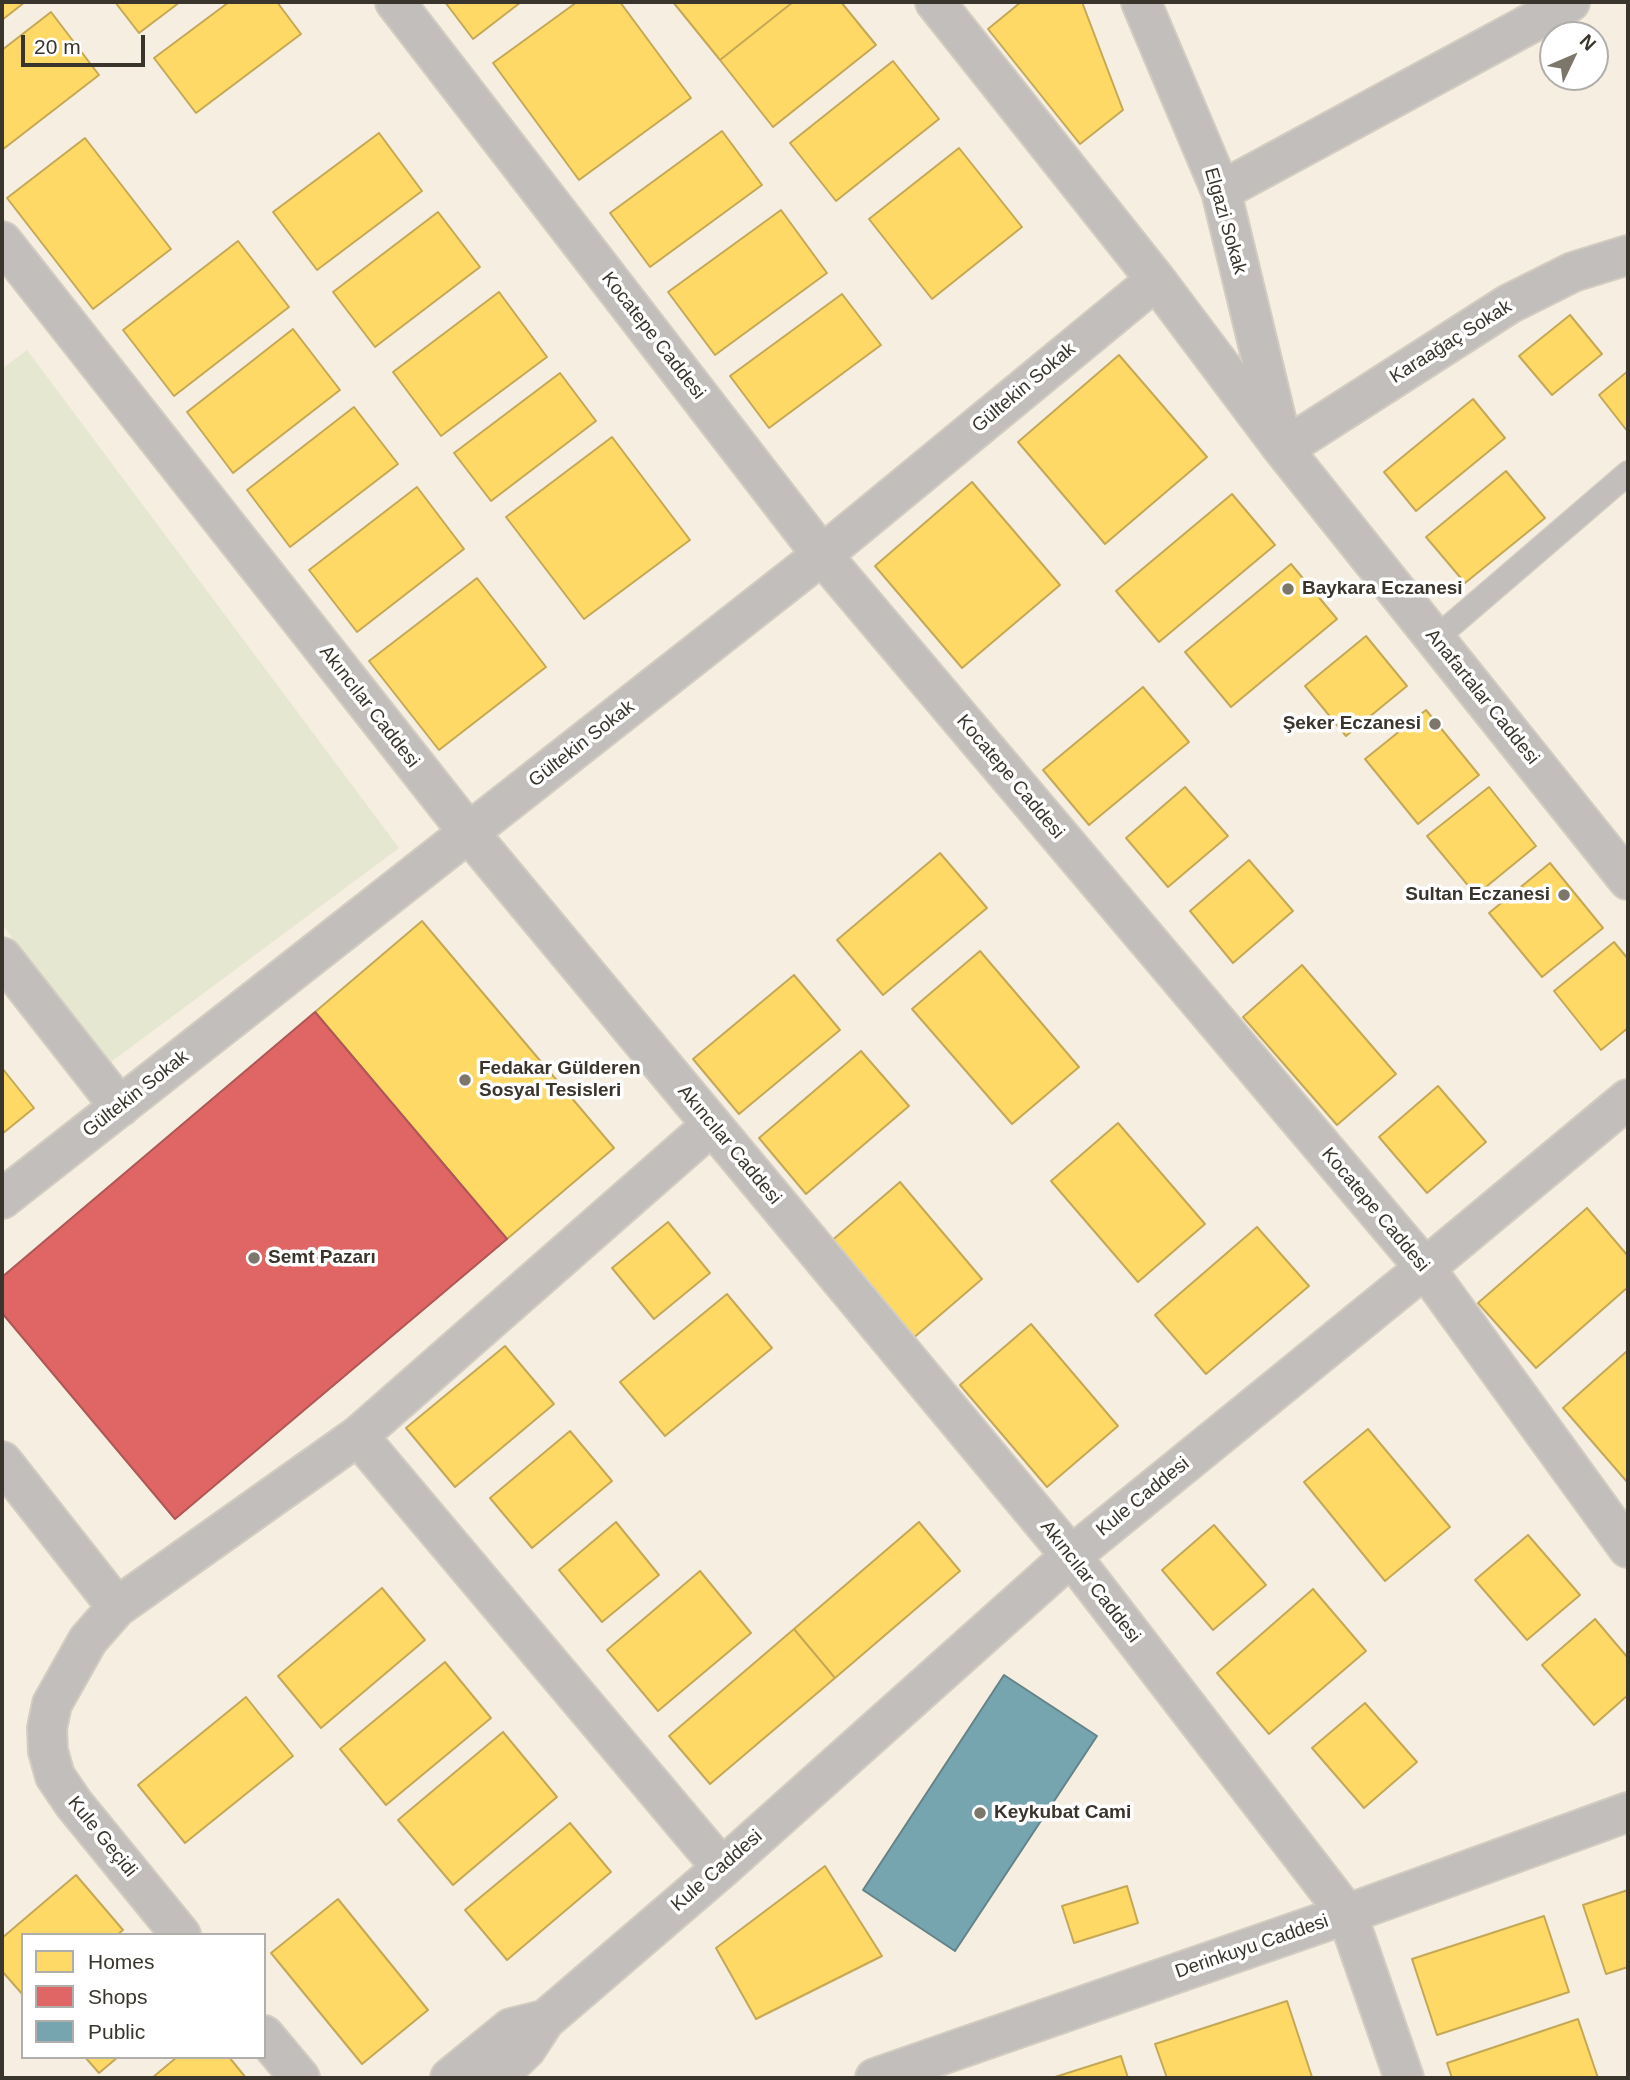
<!DOCTYPE html>
<html>
<head>
<meta charset="utf-8">
<style>
	body { margin:0 }
	#map { position:relative; width:1630px; height:2080px; overflow:hidden; background:#f6eee0; font-family:Arial,sans-serif }
	canvas { display:block }
	.frame { position:absolute; inset:0; border:4px solid #3a352c; pointer-events:none }
	.legend { position:absolute; left:21px; top:1933px; width:245px; height:126px; box-sizing:border-box; background:#fff; border:2px solid #b0aeab; margin:0; padding:9px 12px; list-style:none; font-size:21px; color:#3a352c }
	.legend li { display:flex; align-items:center; gap:14px; height:35px }
	.legend b { width:35px; border:2px solid #b0aeab }
	.north { position:absolute; left:1539px; top:21px; width:70px; height:70px; box-sizing:border-box; background:#fff; border:2px solid #b0aeab; border-radius:50%; rotate:46deg; font-size:19px; font-weight:700; line-height:28px; text-align:center; color:#3a352c }
	.north::after { content:''; display:block; margin:auto; width:24px; height:32px; background:#7c766b; clip-path:polygon(50% 0,100% 100%,50% 72%,0 100%) }
	.scale { position:absolute; left:21px; top:35px; width:124px; height:32px; box-sizing:border-box; border:4px solid #3a352c; border-top:0; padding-left:9px; font-size:21px; line-height:24px; white-space:nowrap; color:#3a352c; -webkit-text-stroke:5px #fff; paint-order:stroke }
</style>
</head>
<body>
<div id="map">
<canvas width="1630" height="2080"></canvas>
<div class="frame"></div>
<ul class="legend">
<li><b style="height:19px;background:#ffd966"></b>Homes</li>
<li><b style="height:19px;background:#e06666"></b>Shops</li>
<li><b style="height:19px;background:#76a5af"></b>Public</li>
</ul>
<div class="north">N</div>
<div class="scale">20 m</div>
</div>
<script>
const ctx = document.querySelector('canvas').getContext('2d');
ctx.lineJoin = 'round';
function fill(path, color) {
  ctx.fillStyle = color;
  ctx.fill(path, 'evenodd');
}
function poly(rows) {
  const path = new Path2D();
  for (const r of rows) {
    path.moveTo(r[0], r[1]);
    for (let i = 2; i < r.length; i += 2) path.lineTo(r[i], r[i + 1]);
  }
  return path;
}
function trace(path, color, width, dash) {
  ctx.strokeStyle = color;
  ctx.lineWidth = width;
  ctx.lineCap = dash ? 'butt' : 'round';
  ctx.setLineDash(dash || []);
  ctx.stroke(path);
}
function drawText(font, color, halo, rows, align = 'center') {
  ctx.font = font + ' Arial,sans-serif';
  ctx.lineWidth = 7;
  ctx.setLineDash([]);
  ctx.textBaseline = 'middle';
  ctx.strokeStyle = halo;
  ctx.fillStyle = color;
  for (const [text, x, y, turn = 0] of rows) {
    ctx.save();
    ctx.translate(x, y);
    ctx.rotate((+turn || 0) * Math.PI / 180);
    ctx.textAlign = isNaN(turn) ? turn : align;
    if (halo) ctx.strokeText(text, 0, 0);
    ctx.fillText(text, 0, 0);
    ctx.restore();
  }
}
const green = poly([
	[27,350,399,848,107,1065,2,924,2,369]
]);
const homes = poly([
	[2,2,25,2,2,20,2,2],
	[115,2,180,2,139,33,115,2],
	[229,2,277,2,301,34,196,113,154,58,229,2],
	[445,2,521,2,473,39,445,2],
	[577,2,620,2,691,98,579,180,493,63,577,2],
	[673,2,793,2,720,60,673,2],
	[793,2,841,2,876,45,773,127,720,60,793,2],
	[1021,2,1082,2,1123,110,1080,144,988,29,1021,2],
	[51,12,99,75,2,150,2,50,51,12],
	[893,61,939,119,836,201,790,143,893,61],
	[722,131,762,185,650,267,610,213,722,131],
	[379,133,422,191,317,270,273,212,379,133],
	[85,138,171,249,93,309,7,198,85,138],
	[959,148,1022,227,932,299,869,219,959,148],
	[781,210,827,273,715,355,668,292,781,210],
	[438,212,480,267,375,347,333,292,438,212],
	[238,241,289,307,174,396,123,330,238,241],
	[499,292,547,357,441,436,393,372,499,292],
	[842,294,881,345,769,428,730,376,842,294],
	[1570,315,1602,354,1552,395,1519,356,1570,315],
	[293,329,340,390,233,473,187,412,293,329],
	[1119,355,1207,457,1105,544,1018,442,1119,355],
	[1628,371,1628,432,1599,395,1628,371],
	[560,373,596,421,491,501,454,453,560,373],
	[1473,399,1505,438,1416,511,1384,472,1473,399],
	[354,407,398,464,290,547,247,490,354,407],
	[612,437,690,540,584,619,506,517,612,437],
	[1506,471,1545,518,1465,583,1426,537,1506,471],
	[972,482,1060,585,962,668,875,566,972,482],
	[417,487,464,549,357,632,309,570,417,487],
	[1232,494,1275,545,1159,642,1116,591,1232,494],
	[1291,564,1337,619,1231,707,1185,652,1291,564],
	[477,578,546,667,439,750,369,661,477,578],
	[1366,636,1407,686,1346,736,1305,686,1366,636],
	[1143,687,1189,742,1089,825,1043,770,1143,687],
	[1426,710,1479,775,1418,824,1365,759,1426,710],
	[1185,787,1228,836,1168,887,1126,838,1185,787],
	[1489,787,1536,846,1476,895,1427,836,1489,787],
	[940,853,987,908,883,995,837,940,940,853],
	[1249,860,1293,911,1233,963,1190,911,1249,860],
	[1550,863,1603,928,1542,977,1489,913,1550,863],
	[422,921,614,1148,507,1239,315,1012,422,921],
	[1614,942,1628,959,1628,1028,1601,1050,1554,991,1614,942],
	[980,951,1079,1067,1012,1124,912,1009,980,951],
	[1302,965,1396,1074,1337,1125,1243,1017,1302,965],
	[794,975,840,1030,739,1114,693,1059,794,975],
	[861,1051,909,1106,806,1194,759,1138,861,1051],
	[2,1068,34,1108,2,1134,2,1068],
	[1438,1086,1486,1142,1427,1193,1379,1137,1438,1086],
	[1118,1123,1205,1224,1138,1282,1051,1181,1118,1123],
	[900,1182,982,1279,911,1340,829,1243,900,1182],
	[1587,1208,1628,1256,1628,1287,1536,1368,1478,1303,1587,1208],
	[668,1222,710,1273,654,1319,612,1268,668,1222],
	[1257,1227,1309,1286,1206,1374,1155,1315,1257,1227],
	[727,1294,772,1348,665,1436,620,1382,727,1294],
	[1031,1324,1118,1426,1047,1487,960,1385,1031,1324],
	[505,1346,554,1404,455,1487,406,1428,505,1346],
	[1626,1352,1628,1355,1628,1483,1563,1408,1626,1352],
	[1368,1429,1450,1527,1385,1581,1304,1482,1368,1429],
	[570,1431,612,1481,532,1548,490,1498,570,1431],
	[616,1522,659,1575,602,1622,559,1570,616,1522],
	[919,1522,960,1571,835,1678,794,1629,919,1522],
	[1214,1525,1266,1585,1213,1630,1162,1570,1214,1525],
	[1528,1535,1580,1595,1527,1640,1475,1580,1528,1535],
	[700,1571,751,1633,658,1711,607,1650,700,1571],
	[382,1588,425,1640,321,1728,278,1676,382,1588],
	[1313,1589,1366,1651,1269,1734,1217,1673,1313,1589],
	[1595,1619,1628,1658,1628,1695,1594,1725,1542,1665,1595,1619],
	[794,1629,835,1678,710,1784,669,1736,794,1629],
	[445,1662,491,1718,386,1805,340,1749,445,1662],
	[246,1697,293,1756,185,1843,138,1785,246,1697],
	[1365,1703,1417,1762,1364,1808,1312,1748,1365,1703],
	[503,1732,557,1797,453,1885,398,1820,503,1732],
	[570,1823,611,1872,507,1960,465,1910,570,1823],
	[825,1866,882,1956,756,2019,716,1948,825,1866],
	[76,1875,123,1930,117,1935,23,1935,23,1995,2,1971,2,1938,76,1875],
	[1127,1886,1138,1923,1074,1943,1062,1906,1127,1886],
	[1628,1890,1628,1967,1606,1974,1583,1905,1628,1890],
	[338,1899,428,2010,362,2064,271,1953,338,1899],
	[1544,1916,1569,1992,1437,2035,1412,1959,1544,1916],
	[1287,2001,1312,2077,1167,2078,1155,2044,1287,2001],
	[1578,2019,1598,2078,1452,2078,1447,2063,1578,2019],
	[1121,2056,1128,2078,1052,2078,1121,2056],
	[85,2057,118,2057,99,2073,85,2057],
	[177,2057,229,2057,246,2078,152,2078,177,2057]
]);
const shops = poly([
	[315,1012,507,1239,175,1519,2,1313,2,1277,315,1012]
]);
const public = poly([
	[1004,1675,1097,1736,955,1951,863,1890,1004,1675]
]);
const service = poly([
	[1435,639,1628,473]
]);
const minor = poly([
	[395,2,822,555,1425,1268,1628,1548],
	[935,2,1156,280,1283,449,1628,880],
	[1141,2,1221,191,1280,435],
	[1221,191,1570,2],
	[2,241,469,833,1071,1556,1347,1914,1404,2078],
	[1283,449,1509,304,1573,272,1628,255],
	[2,957,120,1107],
	[2,1199,822,555,1156,280],
	[358,1436,722,1868],
	[2,1461,117,1607],
	[181,1935,74,1804,55,1776,48,1751,47,1728,52,1704,88,1640,117,1607,358,1436,712,1125],
	[264,2035,300,2078],
	[450,2078,511,2028,543,2020],
	[496,2078,526,2049,545,2020,722,1868,1071,1556,1425,1268,1628,1099],
	[875,2078,1347,1914,1628,1812]
]);
const markers = [
	[1288,589,7,"#7c766b"],
	[1435,724,7,"#7c766b"],
	[1564,895,7,"#7c766b"],
	[465,1080,7,"#7c766b"],
	[254,1258,7,"#7c766b"],
	[980,1813,7,"#7c766b"]
];
const streetNames = [
	["Elgazi Sokak",1225,221,74],
	["Kocatepe Caddesi",653,336,52],
	["Karaağaç Sokak",1451,342,-32],
	["Gültekin Sokak",1024,388,-40],
	["Anafartalar Caddesi",1482,697,51],
	["Akıncılar Caddesi",369,707,52],
	["Gültekin Sokak",582,744,-38],
	["Kocatepe Caddesi",1010,777,50],
	["Gültekin Sokak",136,1094,-38],
	["Akıncılar Caddesi",729,1145,50],
	["Kocatepe Caddesi",1375,1210,50],
	["Kule Caddesi",1143,1497,-39],
	["Akıncılar Caddesi",1090,1582,52],
	["Kule Geçidi",102,1837,51],
	["Kule Caddesi",717,1871,-41],
	["Derinkuyu Caddesi",1252,1947,-19]
];
const poiNames = [
	["Baykara Eczanesi",1302,589],
	["Şeker Eczanesi",1421,724,"right"],
	["Sultan Eczanesi",1550,895,"right"],
	["Fedakar Gülderen",479,1069],
	["Sosyal Tesisleri",479,1091],
	["Semt Pazarı",268,1258],
	["Keykubat Cami",994,1813]
];
fill(green, '#e5e7d1');
fill(homes, '#ffd966');
trace(homes, '#c4a855', 2);
fill(shops, '#e06666');
trace(shops, '#ae5755', 2);
fill(public, '#76a5af');
trace(public, '#648388', 2);
trace(service, '#d3ccc1', 26);
trace(minor, '#d3ccc1', 42);
trace(service, '#c2bebc', 23);
trace(minor, '#c2bebc', 38);
for (const [x, y, r, color] of markers) {
  const dot = new Path2D();
  dot.arc(x, y, r, 0, 2 * Math.PI);
  ctx.fillStyle = color;
  ctx.fill(dot);
  trace(dot, '#fff', 2.5);
}
drawText('19px', '#3a352c', '#fff', streetNames);
drawText('bold 19px', '#3a352c', '#fff', poiNames, 'left');
</script>
</body>
</html>
